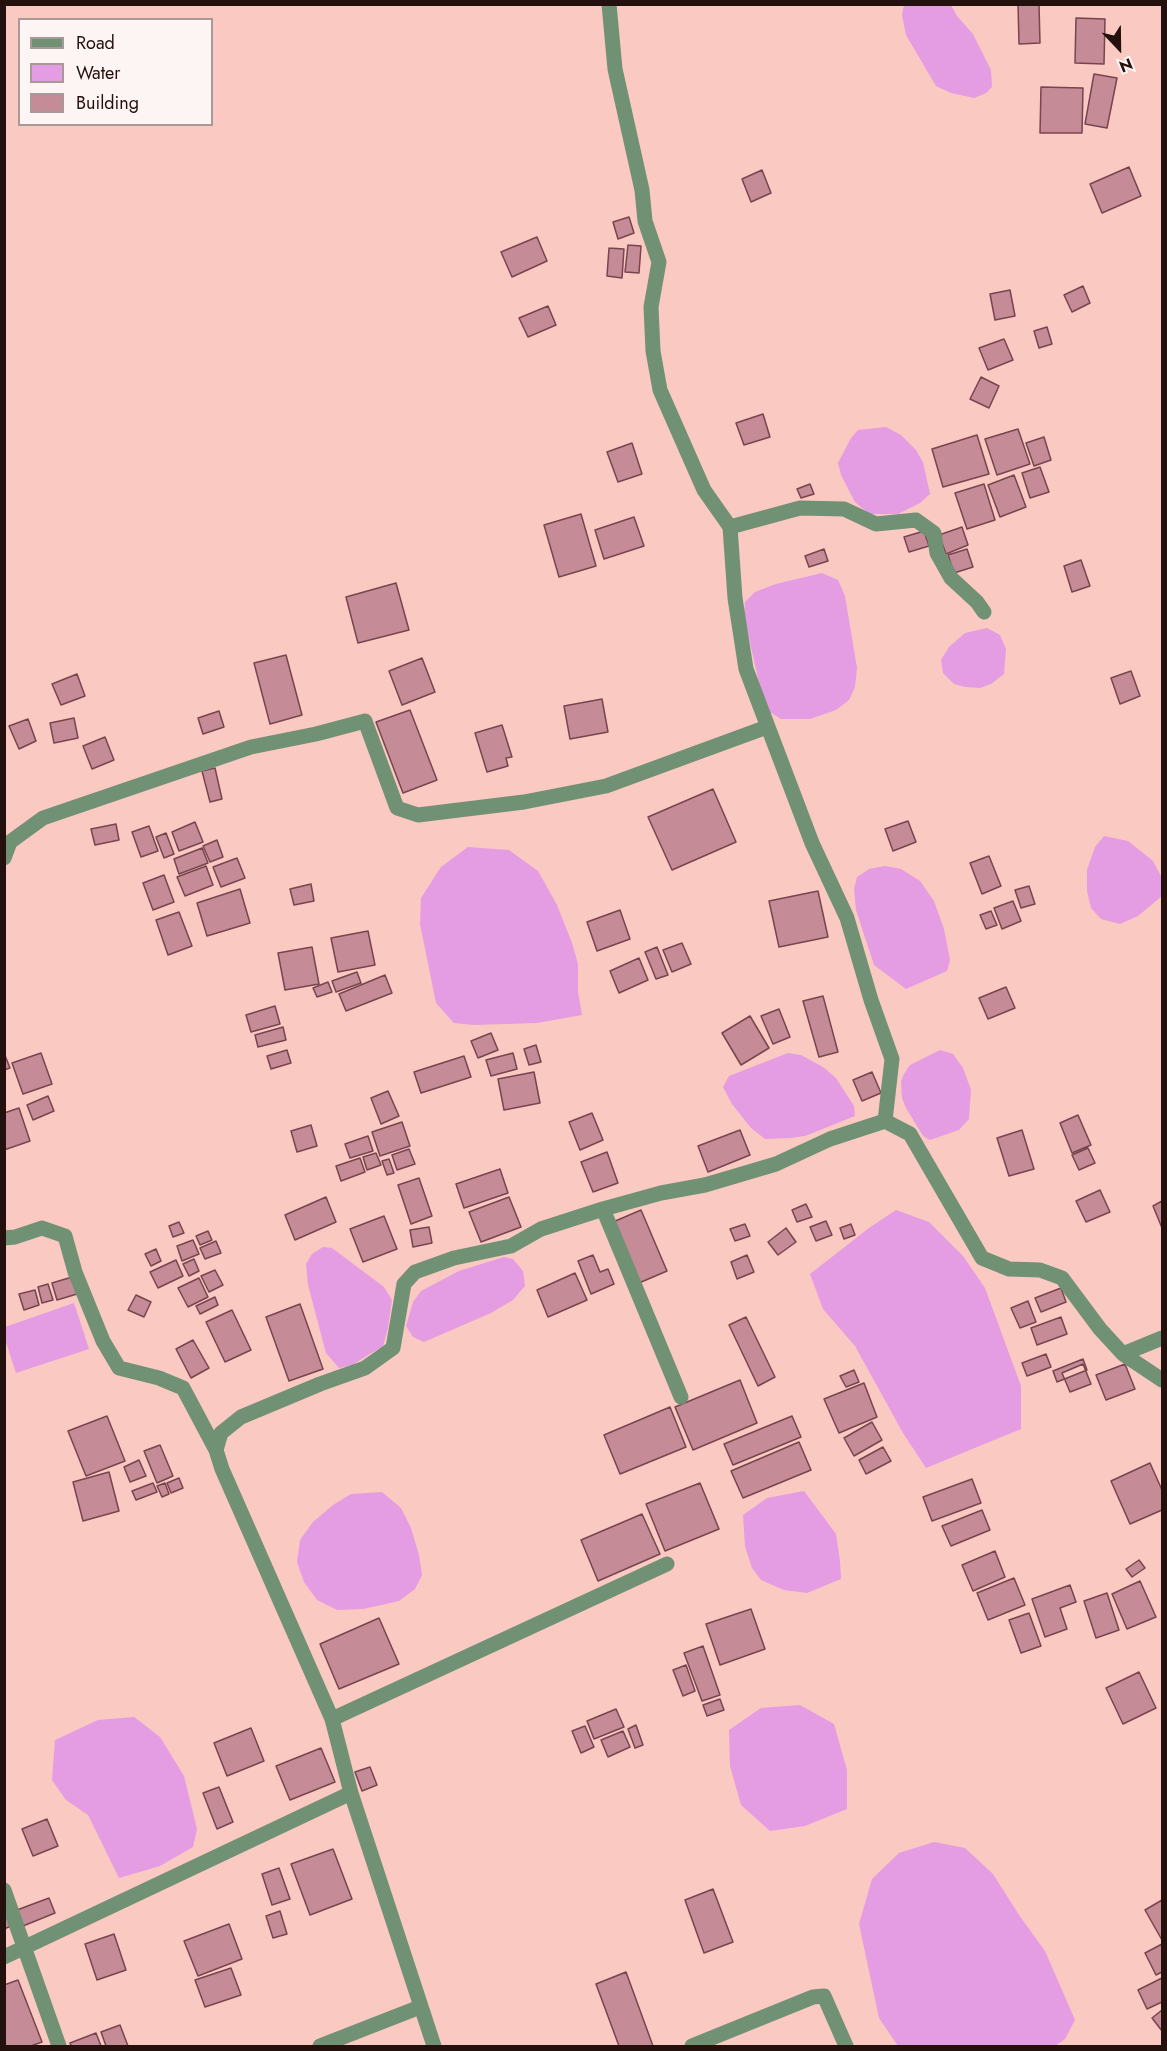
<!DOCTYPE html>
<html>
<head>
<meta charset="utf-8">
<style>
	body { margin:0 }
	#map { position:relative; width:1167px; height:2051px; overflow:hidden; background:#fac9c2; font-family:Jost,sans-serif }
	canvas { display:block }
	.frame { position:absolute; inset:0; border:6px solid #24100d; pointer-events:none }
	.legend { position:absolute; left:18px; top:18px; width:195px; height:108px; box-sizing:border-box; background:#fcf5f4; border:2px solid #a69998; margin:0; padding:8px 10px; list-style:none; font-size:18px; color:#24100d }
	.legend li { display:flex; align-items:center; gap:12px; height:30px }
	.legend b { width:30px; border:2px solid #a69998 }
	.north { position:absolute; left:1089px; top:18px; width:60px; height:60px; -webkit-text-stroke:4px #fcf5f4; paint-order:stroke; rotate:158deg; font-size:16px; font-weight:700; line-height:24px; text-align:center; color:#24100d }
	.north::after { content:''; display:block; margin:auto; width:21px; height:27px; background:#24100d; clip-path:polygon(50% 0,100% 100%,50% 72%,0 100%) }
</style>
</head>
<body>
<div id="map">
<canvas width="1167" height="2051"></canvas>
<div class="frame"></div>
<ul class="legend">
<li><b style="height:8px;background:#719174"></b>Road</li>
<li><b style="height:16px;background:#e49ce2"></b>Water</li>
<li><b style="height:16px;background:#c58b96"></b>Building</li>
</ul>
<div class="north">N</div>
</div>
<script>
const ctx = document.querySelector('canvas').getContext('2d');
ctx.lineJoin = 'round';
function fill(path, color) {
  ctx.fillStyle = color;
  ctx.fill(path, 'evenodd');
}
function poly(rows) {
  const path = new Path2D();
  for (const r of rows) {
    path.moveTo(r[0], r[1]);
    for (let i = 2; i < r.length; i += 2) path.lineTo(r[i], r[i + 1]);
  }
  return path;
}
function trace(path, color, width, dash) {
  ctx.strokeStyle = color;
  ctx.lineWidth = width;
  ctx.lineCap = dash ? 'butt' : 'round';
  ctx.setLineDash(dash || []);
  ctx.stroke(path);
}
const water = poly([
	[904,5,951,5,957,16,973,34,991,70,992,87,986,93,974,98,951,93,936,86,906,35,902,15],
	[886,427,901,435,916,450,923,462,930,494,920,503,898,514,869,514,855,502,841,475,838,463,851,438,858,430],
	[822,573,838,580,845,596,857,668,855,687,849,700,836,710,810,719,781,719,768,711,761,692,744,615,745,602,755,592,776,584],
	[987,628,1000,635,1006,649,1004,674,991,684,980,688,965,687,954,684,943,673,941,660,949,647,965,633],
	[1104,836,1128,841,1153,861,1162,878,1162,896,1138,916,1120,924,1101,919,1091,908,1087,891,1087,870,1095,847],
	[468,847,509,850,538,871,557,905,572,943,578,964,578,992,582,1015,537,1023,474,1025,454,1023,436,1003,420,924,421,898,441,867],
	[885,866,901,869,920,881,934,901,944,929,950,960,947,971,906,989,874,965,856,910,854,889,857,877,869,869],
	[940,1050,953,1054,963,1068,971,1090,969,1119,959,1130,930,1140,923,1136,906,1108,902,1098,901,1081,904,1074,910,1065],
	[788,1053,801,1055,823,1067,836,1078,854,1106,855,1116,805,1136,790,1138,765,1139,751,1128,732,1104,723,1087,729,1076],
	[896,1210,929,1222,963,1256,985,1288,1021,1386,1021,1429,926,1468,903,1433,855,1346,823,1309,810,1274,869,1228],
	[323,1247,332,1248,384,1287,392,1300,388,1328,383,1346,352,1365,339,1368,326,1353,308,1285,306,1264,312,1254],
	[504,1257,513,1259,523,1271,525,1286,513,1300,491,1313,424,1342,413,1337,406,1326,413,1302,421,1291,459,1271],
	[74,1303,89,1349,16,1373,5,1339,5,1327],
	[804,1491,836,1534,840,1561,841,1579,807,1593,784,1590,761,1580,752,1568,745,1546,743,1515,767,1498],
	[382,1492,401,1508,411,1528,419,1555,422,1575,415,1589,399,1601,363,1609,337,1610,317,1600,304,1582,297,1562,300,1540,313,1522,333,1505,351,1494],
	[800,1705,834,1724,847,1770,847,1809,805,1826,770,1831,741,1805,730,1766,729,1730,761,1708],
	[134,1717,160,1737,184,1776,197,1829,193,1847,160,1866,119,1878,88,1815,66,1800,52,1780,55,1740,98,1720],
	[934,1842,965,1848,993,1874,1019,1915,1045,1951,1075,2020,1065,2039,1055,2046,898,2046,879,2018,859,1924,872,1879,899,1853]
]);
const building = poly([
	[1018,4,1039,4,1040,43,1019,44,1018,4],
	[1076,18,1105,19,1104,64,1075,63,1076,18],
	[1094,74,1117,78,1107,128,1085,124,1094,74],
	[1041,87,1083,88,1082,133,1040,133,1041,87],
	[1129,167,1141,196,1102,213,1090,184,1129,167],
	[762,170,771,193,751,202,742,179,762,170],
	[629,217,634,233,618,239,613,222,629,217],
	[537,237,547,261,512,277,501,252,537,237],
	[628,245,641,246,639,273,625,272,628,245],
	[609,248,624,249,622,278,607,276,609,248],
	[1083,286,1090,303,1072,312,1064,295,1083,286],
	[1010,290,1015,316,995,320,990,294,1010,290],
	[548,306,556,325,528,337,519,318,548,306],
	[1047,327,1052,344,1039,348,1034,331,1047,327],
	[1004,339,1013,360,988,370,979,348,1004,339],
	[981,377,999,386,989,408,970,399,981,377],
	[763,414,770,437,744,445,736,423,763,414],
	[1018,429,1030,464,997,475,985,439,1018,429],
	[977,435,989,474,943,487,932,449,977,435],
	[1044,437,1051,460,1034,466,1026,443,1044,437],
	[632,443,642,474,618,482,607,452,632,443],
	[1040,467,1049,492,1030,498,1022,473,1040,467],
	[1014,475,1026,507,1000,517,988,485,1014,475],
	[810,484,814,494,801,498,797,489,810,484],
	[984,484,995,520,967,529,955,493,984,484],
	[581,514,596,566,559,577,544,525,581,514],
	[634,517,644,546,604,559,595,530,634,517],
	[962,527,968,545,946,554,939,535,962,527],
	[924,531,929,546,909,552,904,537,924,531],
	[824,549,828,561,809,567,805,556,824,549],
	[967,549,973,567,954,573,948,555,967,549],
	[1081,560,1090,586,1072,592,1064,566,1081,560],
	[396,583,409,630,358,643,346,597,396,583],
	[286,655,302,715,270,724,254,663,286,655],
	[422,658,435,692,402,705,389,671,422,658],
	[1131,671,1140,696,1120,704,1111,678,1131,671],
	[77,674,85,696,61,705,52,684,77,674],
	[602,699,608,732,570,739,564,706,602,699],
	[410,710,437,780,403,793,376,722,410,710],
	[219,711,224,727,203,734,198,718,219,711],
	[74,718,78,738,54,743,50,723,74,718],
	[28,719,36,741,19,749,9,726,28,719],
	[502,725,512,757,506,758,508,766,487,772,475,733,502,725],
	[105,737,114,760,92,769,83,746,105,737],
	[215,768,222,799,210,802,202,771,215,768],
	[713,789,736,842,672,870,648,817,713,789],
	[908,821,916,842,893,851,885,829,908,821],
	[195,822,203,842,179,851,172,832,195,822],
	[116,824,119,840,95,845,91,829,116,824],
	[149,826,158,851,141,857,132,832,149,826],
	[166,833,174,854,164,858,156,837,166,833],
	[217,840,223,857,210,862,203,846,217,840],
	[202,848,208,863,179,874,174,859,202,848],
	[989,856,1001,886,982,894,970,863,989,856],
	[237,858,245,878,221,887,213,867,237,858],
	[206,866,213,885,185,896,177,877,206,866],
	[164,875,174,902,153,910,143,883,164,875],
	[311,884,314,901,294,905,290,889,311,884],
	[1029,886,1035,904,1021,908,1015,890,1029,886],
	[240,889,250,923,207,936,197,903,240,889],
	[818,891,828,937,779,947,769,901,818,891],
	[1013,901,1021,921,1002,929,994,908,1013,901],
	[620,910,630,939,597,951,587,922,620,910],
	[991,911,997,925,986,929,980,915,991,911],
	[179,912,192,946,168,955,156,920,179,912],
	[368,931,375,965,338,972,331,938,368,931],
	[682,943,691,964,672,972,663,950,682,943],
	[312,947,319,984,285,990,278,953,312,947],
	[657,947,668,975,656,979,645,952,657,947],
	[639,958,648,980,619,993,610,971,639,958],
	[357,972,361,983,336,992,332,981,357,972],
	[385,975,392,993,346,1011,339,994,385,975],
	[328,982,332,992,317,997,313,988,328,982],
	[1006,987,1015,1008,988,1019,979,998,1006,987],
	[823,996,838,1052,819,1057,803,1001,823,996],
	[275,1006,280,1024,251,1032,246,1015,275,1006],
	[779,1009,790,1037,773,1044,761,1016,779,1009],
	[750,1016,769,1048,741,1065,722,1033,750,1016],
	[283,1027,286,1040,258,1047,255,1035,283,1027],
	[491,1033,498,1050,478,1058,471,1041,491,1033],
	[536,1045,541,1062,529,1065,524,1049,536,1045],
	[287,1050,291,1063,271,1069,267,1056,287,1050],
	[4,1053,10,1068,4,1070,4,1053],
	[41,1053,52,1084,23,1094,12,1063,41,1053],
	[513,1053,517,1069,491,1076,486,1060,513,1053],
	[464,1056,471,1077,421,1093,414,1072,464,1056],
	[534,1072,540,1103,504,1110,498,1079,534,1072],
	[872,1072,881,1093,862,1101,853,1080,872,1072],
	[388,1091,399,1116,381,1124,371,1098,388,1091],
	[48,1096,54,1111,33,1120,27,1105,48,1096],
	[19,1108,30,1141,4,1150,4,1113,19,1108],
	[592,1113,603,1140,580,1150,569,1122,592,1113],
	[1078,1115,1091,1145,1072,1153,1060,1123,1078,1115],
	[402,1122,410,1146,380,1156,372,1132,402,1122],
	[311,1125,317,1146,297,1152,291,1131,311,1125],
	[740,1130,750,1155,708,1172,698,1146,740,1130],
	[1022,1130,1034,1169,1009,1176,997,1138,1022,1130],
	[368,1136,373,1151,350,1158,345,1144,368,1136],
	[1088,1148,1095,1163,1079,1170,1072,1155,1088,1148],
	[409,1149,415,1164,397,1170,392,1155,409,1149],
	[607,1152,618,1183,593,1192,581,1162,607,1152],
	[376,1153,381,1165,367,1170,363,1157,376,1153],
	[360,1158,365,1172,341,1181,336,1166,360,1158],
	[389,1159,394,1173,387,1175,382,1161,389,1159],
	[500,1169,508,1193,464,1208,456,1184,500,1169],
	[419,1178,432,1216,411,1224,398,1185,419,1178],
	[1100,1190,1110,1212,1086,1222,1076,1201,1100,1190],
	[326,1197,336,1222,295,1240,285,1215,326,1197],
	[509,1197,521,1227,481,1242,469,1212,509,1197],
	[1162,1201,1162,1228,1153,1206,1162,1201],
	[806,1204,812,1217,797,1222,792,1210,806,1204],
	[641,1210,667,1271,639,1283,613,1222,641,1210],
	[384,1216,397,1249,363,1262,350,1229,384,1216],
	[826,1221,832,1235,816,1241,810,1227,826,1221],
	[179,1222,184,1233,173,1237,169,1226,179,1222],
	[745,1224,750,1236,735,1241,730,1229,745,1224],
	[851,1224,855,1235,844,1239,840,1228,851,1224],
	[429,1227,432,1243,413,1247,410,1230,429,1227],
	[786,1228,796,1242,778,1255,768,1242,786,1228],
	[208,1231,212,1240,200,1245,196,1236,208,1231],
	[193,1240,199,1254,182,1261,177,1246,193,1240],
	[216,1241,221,1253,205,1259,200,1248,216,1241],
	[156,1249,161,1261,151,1266,145,1254,156,1249],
	[593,1255,600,1272,608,1269,614,1284,591,1294,578,1261,593,1255],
	[747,1255,754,1272,737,1279,731,1262,747,1255],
	[194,1259,199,1271,189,1276,183,1264,194,1259],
	[176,1260,183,1276,158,1288,150,1272,176,1260],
	[215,1270,223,1285,209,1292,201,1276,215,1270],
	[575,1273,587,1300,548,1317,537,1290,575,1273],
	[72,1277,77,1294,57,1300,52,1283,72,1277],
	[199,1278,208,1297,188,1307,178,1288,199,1278],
	[48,1284,53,1300,42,1303,38,1287,48,1284],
	[1061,1288,1066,1302,1041,1312,1035,1298,1061,1288],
	[35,1290,39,1305,24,1310,19,1294,35,1290],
	[136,1295,151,1302,144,1317,128,1310,136,1295],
	[215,1297,218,1305,200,1314,196,1306,215,1297],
	[1028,1301,1036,1322,1020,1328,1011,1308,1028,1301],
	[300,1304,323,1369,289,1381,266,1317,300,1304],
	[232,1310,251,1350,225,1362,206,1322,232,1310],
	[746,1317,775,1377,758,1386,729,1325,746,1317],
	[1061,1317,1067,1334,1037,1345,1031,1328,1061,1317],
	[193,1340,209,1368,191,1378,176,1349,193,1340],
	[1046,1354,1051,1367,1027,1376,1022,1363,1046,1354],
	[1083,1359,1087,1370,1057,1382,1053,1371,1083,1359],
	[1083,1364,1091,1384,1070,1392,1062,1373,1083,1364],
	[1125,1364,1135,1389,1106,1400,1096,1375,1125,1364],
	[854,1370,859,1382,846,1387,840,1376,854,1370],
	[740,1380,757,1423,693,1450,675,1407,740,1380],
	[864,1383,877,1417,839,1433,824,1399,864,1383],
	[670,1407,686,1447,620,1474,604,1435,670,1407],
	[107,1416,125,1461,86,1476,68,1431,107,1416],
	[792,1416,801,1437,733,1465,724,1444,792,1416],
	[872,1422,882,1440,854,1456,844,1438,872,1422],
	[799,1442,811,1470,743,1498,731,1471,799,1442],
	[160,1445,173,1476,157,1483,144,1451,160,1445],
	[883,1447,891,1461,866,1474,859,1460,883,1447],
	[139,1460,146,1476,130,1482,124,1467,139,1460],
	[1150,1463,1162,1490,1162,1510,1130,1524,1111,1481,1150,1463],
	[109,1472,119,1511,83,1521,73,1482,109,1472],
	[179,1478,183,1488,171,1493,167,1483,179,1478],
	[972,1479,981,1503,932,1521,923,1497,972,1479],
	[153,1483,157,1492,136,1500,132,1491,153,1483],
	[165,1483,169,1494,162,1497,157,1486,165,1483],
	[700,1483,719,1529,665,1551,646,1504,700,1483],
	[982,1510,990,1530,951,1546,942,1526,982,1510],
	[642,1514,660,1554,598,1581,581,1540,642,1514],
	[995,1551,1005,1577,973,1591,962,1565,995,1551],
	[1139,1560,1145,1568,1132,1577,1126,1569,1139,1560],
	[1014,1578,1025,1605,988,1620,977,1593,1014,1578],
	[1140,1581,1156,1617,1127,1629,1112,1594,1140,1581],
	[1070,1585,1076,1602,1060,1608,1067,1629,1045,1637,1032,1599,1070,1585],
	[1107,1593,1119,1630,1096,1638,1084,1601,1107,1593],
	[751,1609,765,1649,720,1665,706,1624,751,1609],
	[1029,1613,1041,1646,1021,1653,1009,1620,1029,1613],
	[379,1618,399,1664,339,1689,320,1644,379,1618],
	[703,1646,720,1695,702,1701,684,1653,703,1646],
	[686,1665,695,1691,683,1696,673,1670,686,1665],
	[1139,1672,1156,1708,1123,1724,1106,1688,1139,1672],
	[720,1699,724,1710,707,1716,703,1705,720,1699],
	[616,1709,624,1727,594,1739,587,1721,616,1709],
	[636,1725,643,1745,635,1748,628,1729,636,1725],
	[585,1726,594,1747,581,1753,572,1731,585,1726],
	[251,1728,264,1761,227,1776,214,1743,251,1728],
	[623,1731,630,1747,608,1757,601,1740,623,1731],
	[321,1748,335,1782,290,1800,276,1766,321,1748],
	[370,1767,377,1785,362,1791,355,1772,370,1767],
	[219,1787,233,1822,217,1829,203,1793,219,1787],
	[47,1819,58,1846,33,1856,22,1829,47,1819],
	[333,1849,352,1899,310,1915,291,1864,333,1849],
	[279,1868,290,1899,272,1905,262,1874,279,1868],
	[713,1889,733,1942,704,1953,685,1900,713,1889],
	[49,1898,55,1913,23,1926,17,1910,49,1898],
	[1162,1900,1162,1940,1145,1910,1162,1900],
	[4,1911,11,1926,4,1929,4,1911],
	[280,1911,287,1934,273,1938,266,1916,280,1911],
	[229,1924,242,1959,198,1976,184,1941,229,1924],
	[114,1934,126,1970,97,1980,85,1944,114,1934],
	[1162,1944,1162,1972,1156,1975,1145,1953,1162,1944],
	[231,1968,241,1995,205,2007,195,1980,231,1968],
	[626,1972,653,2046,619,2046,596,1984,626,1972],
	[1162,1978,1162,2002,1147,2009,1138,1990,1162,1978],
	[18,1980,42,2042,31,2046,4,2046,4,1985,18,1980],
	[1162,2010,1162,2031,1152,2018,1162,2010],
	[120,2025,128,2046,106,2046,101,2032,120,2025],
	[96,2033,101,2046,71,2046,70,2043,96,2033]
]);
const minor = poly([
	[609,4,615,69,642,190,645,221,659,262,651,307,653,351,660,390,704,490,730,527,735,598,746,669,812,843,847,918,871,1000,892,1059,885,1121],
	[730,527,800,508,844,509,876,524,916,520,934,533,937,553,951,578,977,602,984,612],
	[4,858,10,842,43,818,251,747,316,734,365,721,397,808,418,815,524,802,606,786,767,727],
	[603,1209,681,1397],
	[4,1238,15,1237,42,1228,65,1236,75,1272,103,1341,119,1368,159,1378,183,1388,216,1450],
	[1123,1354,1162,1338],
	[332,1719,222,1469,216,1450,221,1433,241,1417,320,1384,365,1368,393,1348,404,1284,415,1272,454,1258,511,1246,541,1229,603,1209,661,1193,705,1185,776,1164,830,1139,885,1121,910,1134,982,1258,1009,1269,1040,1270,1062,1278,1100,1329,1123,1354,1162,1380],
	[4,1890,59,2046],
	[4,1957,351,1793],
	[320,2046,420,2007],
	[434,2046,351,1793,332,1719,667,1564],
	[692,2046,813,1997,824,1996,846,2046]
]);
fill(water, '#e49ce2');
fill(building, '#c58b96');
trace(building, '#78454f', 1.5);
trace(minor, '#719174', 15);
</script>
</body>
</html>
